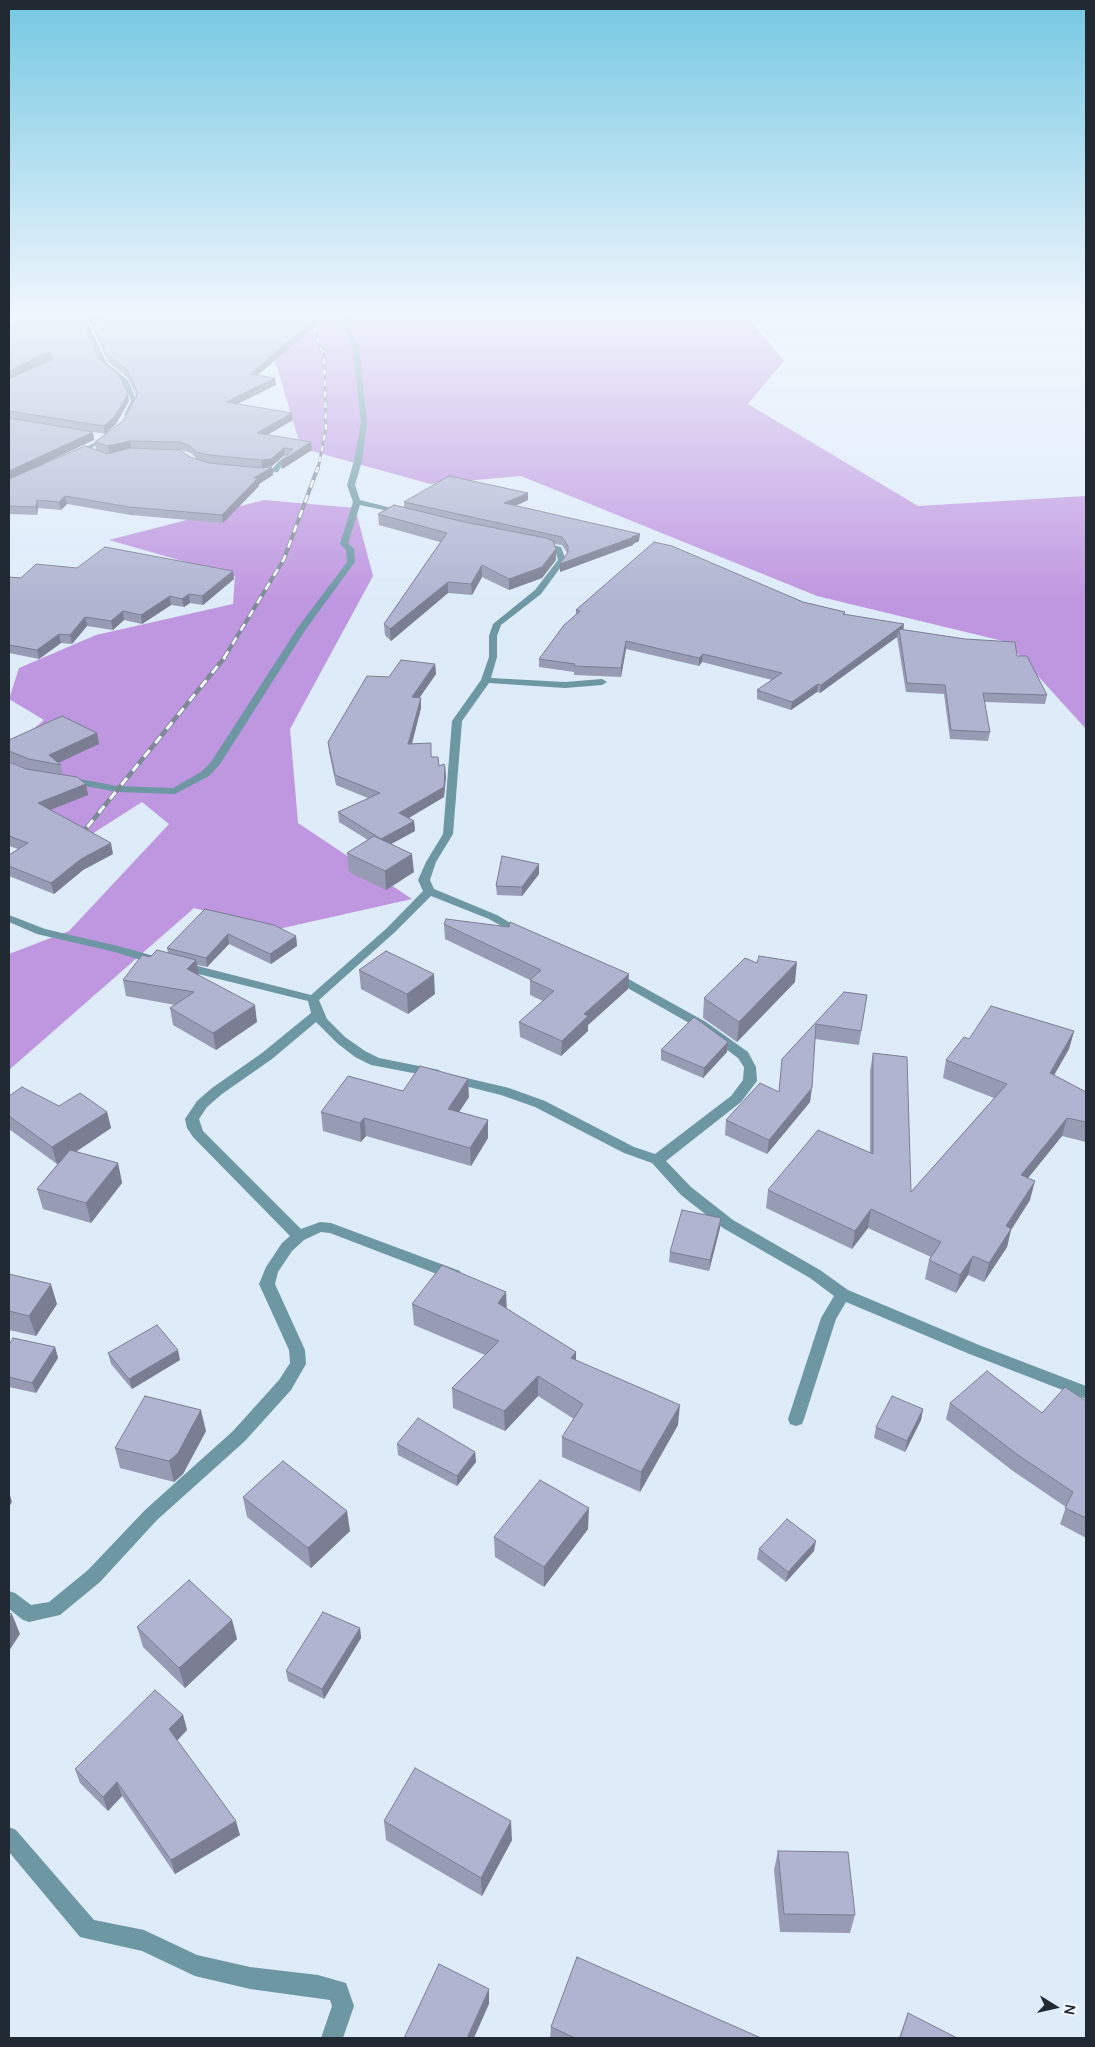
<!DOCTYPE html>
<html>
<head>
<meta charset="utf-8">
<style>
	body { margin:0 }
	#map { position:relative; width:1095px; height:2047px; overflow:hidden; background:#deecfa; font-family:Manrope,sans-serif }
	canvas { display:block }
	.frame { position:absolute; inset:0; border:10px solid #212a33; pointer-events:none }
	.north { position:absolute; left:1030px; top:1982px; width:50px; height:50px; -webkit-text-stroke:4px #f3f8fd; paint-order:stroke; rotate:100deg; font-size:14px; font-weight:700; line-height:20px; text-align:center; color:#212a33 }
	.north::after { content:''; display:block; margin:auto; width:18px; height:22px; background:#212a33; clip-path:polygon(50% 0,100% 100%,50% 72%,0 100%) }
</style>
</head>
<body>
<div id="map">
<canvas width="1095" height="2047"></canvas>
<div class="frame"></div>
<div class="north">N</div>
</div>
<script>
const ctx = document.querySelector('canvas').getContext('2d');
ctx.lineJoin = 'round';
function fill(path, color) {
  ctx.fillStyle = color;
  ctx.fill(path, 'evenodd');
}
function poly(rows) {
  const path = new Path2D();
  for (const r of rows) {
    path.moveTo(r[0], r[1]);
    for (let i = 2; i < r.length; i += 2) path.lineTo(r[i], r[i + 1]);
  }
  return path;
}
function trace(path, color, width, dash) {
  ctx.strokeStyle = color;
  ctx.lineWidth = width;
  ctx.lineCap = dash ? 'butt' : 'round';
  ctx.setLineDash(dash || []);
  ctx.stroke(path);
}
const forest = poly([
	[262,317,748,317,784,361,748,404,918,506,1086,496,1086,729,1007,642,817,596,521,476,430,484,301,448],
	[264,500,355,508,373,576,290,729,298,823,412,899,274,930,194,908,9,1070,9,954,69,931,169,824,142,802,70,848,9,844,9,750,44,720,9,699,19,668,96,635,233,604,235,576,109,540]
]);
const street = poly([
	[73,317,81,317,87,321,107,363,128,380,137,401,129,416,124,415,131,401,122,381,102,365,83,323,73,317],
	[340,317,346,317,359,350,367,422,362,461,355,485,360,500,407,512,403,514,360,505,348,543,354,549,355,562,306,629,220,764,209,776,175,794,117,792,65,782,65,778,69,777,117,786,173,788,201,772,211,762,299,626,347,562,346,550,340,544,353,502,347,485,354,461,361,422,353,350,340,317],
	[108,435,113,436,77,456,72,455,108,435],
	[286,457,292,458,283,463,278,472,257,474,253,472,273,468,279,461,286,457],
	[536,541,561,547,566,560,541,594,501,625,497,636,497,657,491,678,565,682,602,679,607,682,602,685,565,688,489,683,462,721,453,834,436,862,430,880,434,889,497,915,529,934,523,937,519,936,489,919,431,896,395,932,319,1000,327,1019,345,1037,365,1051,379,1058,439,1070,440,1073,439,1076,434,1077,371,1065,355,1057,337,1043,316,1022,272,1059,222,1094,207,1107,199,1119,203,1131,301,1229,320,1222,331,1223,460,1271,462,1275,460,1279,455,1281,450,1279,330,1233,321,1232,304,1240,292,1251,278,1272,275,1284,305,1350,306,1364,291,1390,245,1441,157,1520,100,1582,60,1615,29,1622,23,1620,9,1609,9,1591,15,1593,31,1605,49,1602,88,1570,145,1510,233,1431,279,1380,290,1363,289,1350,259,1284,266,1267,282,1243,290,1236,193,1137,187,1128,185,1119,197,1101,212,1088,262,1053,311,1013,308,1001,178,969,176,966,182,962,311,995,387,928,423,891,418,880,426,862,443,834,452,721,481,680,489,657,489,636,493,624,535,590,558,560,555,550,536,545,536,541],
	[9,915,45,929,122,947,161,958,163,961,157,965,115,952,37,934,9,922,9,915],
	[614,971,706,1022,748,1052,756,1067,757,1081,741,1102,666,1161,691,1187,733,1220,820,1270,848,1290,979,1345,1086,1386,1086,1399,967,1353,846,1302,836,1319,804,1419,802,1424,796,1426,790,1424,788,1419,821,1318,834,1296,810,1278,723,1228,681,1195,652,1163,624,1153,535,1107,501,1095,449,1082,447,1079,454,1075,509,1088,545,1101,634,1147,655,1154,731,1096,743,1080,744,1067,738,1058,698,1028,610,978,608,975,610,972,614,971],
	[9,1827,16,1830,94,1920,144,1930,197,1955,250,1967,318,1975,346,1983,354,2006,343,2038,321,2038,332,2006,330,2000,250,1989,195,1976,142,1951,80,1937,9,1852,9,1827]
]);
const railFar2 = poly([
	[309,317,324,356,326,429,318,469]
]);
const railFar1 = poly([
	[224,658,284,559,318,467]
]);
const rail = poly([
	[76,841,225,657]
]);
const wall = poly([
	[9,317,98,358,129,401,116,424,105,434,12,418,93,432,94,440,33,468,108,454,96,450,95,442,123,421,136,395,128,378,108,362,94,331,92,324,109,318,91,324,84,317,326,317,257,375,276,385,237,404,292,413,293,420,267,435,312,450,282,469,281,461,286,456,285,455,272,466,265,468,272,467,273,475,259,484,259,486,223,523,131,515,67,504,61,510,38,508,37,515,9,514],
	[131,448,181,450,191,453,197,459,190,457],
	[528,500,515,506,639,541,633,544,633,545,560,572,567,553,562,545,554,544,556,549,556,560,542,578,509,590,482,577,472,595,448,593,391,641,385,635,384,624,440,542,379,525,378,514,404,507,404,502],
	[77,568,233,571,234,579,203,605,190,603,184,607,171,605,142,624,124,620,113,630,87,626,72,644,61,643,39,659,9,653,9,577,21,578],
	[803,602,845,612,845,615,904,630,1017,656,1047,695,1045,704,984,702,990,732,988,741,950,739,944,694,906,692,897,637,820,693,817,692,791,710,757,699,757,690,772,680,702,662,699,666,626,649,621,677,574,675,574,672,539,667,539,659,576,615,576,610],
	[435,664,436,674,419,698,421,698,421,708,412,744,431,757,439,766,445,767,446,777,444,797,409,818,414,821,415,831,391,844,414,872,386,890,349,872,347,853,368,840,339,822,338,812,368,798,336,785,329,752,328,742,389,677],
	[97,733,99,744,58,763,61,765,63,775,86,784,88,795,50,810,113,854,83,870,54,894,9,876,9,855,18,849,9,846,9,762,26,769,30,770,10,761,9,762,9,740],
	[539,874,522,896,497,895,496,886],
	[205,909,296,936,297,946,271,964,229,944,207,967,197,965,199,976,257,1022,216,1050,173,1025,170,1008,175,1005,126,996,123,980,150,957,168,953,167,948],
	[444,924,628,989,588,1025,588,1031,561,1056,520,1037,519,1022,543,1001,530,995,530,980,445,939],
	[359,970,435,994,408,1014,361,989],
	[795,982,737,1042,703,1018,704,998],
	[844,992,867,995,859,1045,815,1039,810,1102,767,1154,725,1135,726,1120,779,1092,782,1059],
	[1074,1031,1069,1049,1054,1075,1086,1092,1086,1142,1062,1136,1028,1178,1030,1200,1011,1230,1007,1247,984,1282,968,1275,956,1293,925,1279,929,1260,931,1257,868,1228,852,1249,766,1208,768,1190,870,1153,870,1071,873,1053,911,1192,994,1098,943,1078,946,1060,969,1039],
	[728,1042,727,1052,703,1078,661,1060,661,1050],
	[403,1091,469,1097,459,1112,488,1120,488,1138,471,1166,366,1136,361,1142,323,1131,321,1112],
	[9,1096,59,1106,107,1112,111,1128,76,1152,118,1163,122,1183,91,1223,43,1209,37,1189,60,1161,57,1164,9,1129],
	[721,1218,720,1228,709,1271,669,1262,670,1252],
	[9,1274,57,1304,36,1336,9,1330],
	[412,1304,507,1309,576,1352,576,1361,678,1425,640,1492,562,1457,562,1437,574,1419,538,1396,505,1431,453,1408,452,1388,485,1355,414,1325],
	[9,1345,55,1347,58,1358,36,1393,9,1387],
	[108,1353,180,1360,132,1389,111,1364],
	[1086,1401,1086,1538,1060,1524,1066,1507,1013,1471,946,1419,950,1403,1042,1413],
	[923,1409,921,1420,905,1452,874,1438,876,1427],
	[206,1431,183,1474,174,1482,120,1468,115,1448],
	[397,1444,475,1452,476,1462,457,1486,398,1455],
	[243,1497,350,1531,311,1568,247,1517],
	[588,1529,544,1587,495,1557,494,1537],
	[759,1549,814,1551,786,1582,757,1559],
	[232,1620,237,1639,185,1688,143,1647,137,1627],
	[360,1628,361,1638,324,1699,288,1681,286,1671],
	[183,1715,187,1730,177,1740,240,1835,175,1874,122,1796,108,1811,80,1783,75,1769],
	[384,1821,512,1840,482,1896,386,1840],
	[778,1851,855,1915,850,1933,780,1932,774,1870],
	[908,2013,957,2038,899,2038],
	[551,2027,761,2038,550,2038]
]);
const shadedWall = poly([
	[90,317,111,317,91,324],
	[317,317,326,317,251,381,250,374],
	[49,352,50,359,9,379,9,371],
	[275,378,276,385,227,409,226,402],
	[128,394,129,401,116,424,105,434,104,426],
	[292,413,293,420,257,441,257,433],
	[93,432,94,440,9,480,9,471],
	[130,441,131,448,109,454,108,446],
	[311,442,312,450,282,469,281,461],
	[284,448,285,455,272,466,262,468,261,460],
	[272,467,273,475,259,484,259,486,223,523,222,515,254,478],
	[528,493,528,500,504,511,504,503],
	[65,496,67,504,61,510,59,502],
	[37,500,38,508,37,515,36,507],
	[640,534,639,541,633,544,633,545,560,572,560,564],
	[556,549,556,560,542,578,509,590,509,579],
	[482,565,482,577,472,595,471,584],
	[233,571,234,579,203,605,202,596],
	[448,582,448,593,391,641,390,629],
	[189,594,190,603,184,607,182,599],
	[170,596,171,605,142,624,141,615],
	[123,611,124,620,113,630,111,621],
	[85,617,87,626,72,644,70,635],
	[904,624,903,633,899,629,897,637,820,693,821,685],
	[59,634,61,643,39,659,37,650],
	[626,641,626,649,621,677,621,668],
	[703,654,702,662,699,666,699,658],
	[435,664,436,674,413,707,412,697],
	[818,684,817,692,791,710,792,702],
	[421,698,421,708,409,754,408,744],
	[97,733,99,744,56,764,49,755],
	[445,767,446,777,444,797,400,823,399,813],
	[86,784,88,795,40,814,38,803],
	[414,821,415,831,382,849,381,839],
	[111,843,113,854,83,870,54,894,51,883,81,859],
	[412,854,414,872,386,890,385,871],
	[539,864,539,874,522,896,522,887],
	[228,934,229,944,207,967,206,958],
	[296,936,297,946,271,964,270,954],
	[196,960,199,976,187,969],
	[797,962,795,982,737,1042,739,1022],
	[434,974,435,994,408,1014,407,994],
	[629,974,628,989,588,1025,588,1031,561,1056,562,1041,584,1014],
	[255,1005,257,1022,216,1050,213,1033],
	[1074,1031,1069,1049,1045,1091,1050,1073],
	[728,1042,727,1052,703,1078,704,1068],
	[468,1079,469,1097,449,1127,448,1109],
	[812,1088,810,1102,767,1154,769,1140],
	[107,1112,111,1128,57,1164,52,1147],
	[364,1118,366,1136,361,1142,360,1123],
	[1067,1118,1062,1136,1016,1193,1021,1175],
	[488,1120,488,1138,471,1166,470,1148],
	[118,1163,122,1183,91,1223,86,1203],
	[1035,1181,1030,1200,1011,1230,1007,1247,984,1282,989,1263,1006,1226],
	[871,1209,868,1228,852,1249,855,1231],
	[721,1218,720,1228,709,1271,710,1260],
	[973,1256,968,1275,956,1293,960,1275],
	[51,1284,57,1304,36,1336,29,1316],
	[506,1292,507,1312,498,1303],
	[55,1347,58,1358,36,1393,32,1383],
	[178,1350,180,1360,132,1389,129,1379],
	[576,1352,576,1373,571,1358],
	[538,1376,538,1396,505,1431,504,1411],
	[680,1405,678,1425,640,1492,641,1472],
	[923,1409,921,1420,905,1452,907,1441],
	[201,1410,206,1431,183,1474,174,1482,169,1461],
	[475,1452,476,1462,457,1486,457,1476],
	[9,1492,12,1502,9,1507],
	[589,1508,588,1529,544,1587,544,1567],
	[347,1511,350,1531,311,1568,308,1548],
	[816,1541,814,1551,786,1582,788,1572],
	[12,1614,20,1634,9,1651,9,1619],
	[232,1620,237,1639,185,1688,179,1668],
	[360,1628,361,1638,324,1699,322,1689],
	[183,1715,187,1730,174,1744,169,1729],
	[117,1782,122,1796,108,1811,103,1797],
	[236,1821,240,1835,175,1874,171,1860],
	[511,1821,512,1840,482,1896,481,1878],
	[489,1989,489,2004,474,2038,467,2038]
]);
const building = poly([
	[9,317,80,318,98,358,119,375,128,394,115,416,104,426,9,411,9,379,54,358,49,352,9,371,9,317],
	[111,317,317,317,250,374,275,378,226,402,292,413,257,433,311,442,281,461,293,449,284,448,271,459,261,460,210,455,196,452,190,446,180,442,130,441,108,446,95,442,123,421,138,393,127,370,107,355,92,324,111,317],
	[9,418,93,432,9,471,9,418],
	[85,446,107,454,130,448,180,450,190,457,209,463,261,468,272,467,254,478,258,478,222,515,129,507,65,496,59,502,37,500,36,507,9,506,9,479,85,446],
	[449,476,528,493,504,503,640,534,632,537,634,537,560,564,568,552,568,546,562,537,404,502,449,476],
	[394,505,464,522,546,538,553,541,556,549,542,567,509,579,482,565,471,584,448,582,390,629,384,624,447,533,378,514,394,505],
	[654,542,672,546,803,602,845,612,843,614,904,624,821,685,818,684,792,702,757,690,782,673,703,654,699,658,626,641,621,668,574,666,575,664,539,659,564,625,580,611,576,610,654,542],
	[105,547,233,571,202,596,189,594,182,599,170,596,141,615,123,611,111,621,85,617,70,635,59,634,37,650,9,645,9,577,21,578,36,564,77,568,105,547],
	[899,629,965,639,1015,642,1017,656,1027,656,1047,695,983,693,990,732,951,730,945,685,907,683,899,629],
	[401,660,435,664,412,697,421,698,408,744,431,743,431,757,438,757,439,766,444,764,445,767,444,787,399,813,414,821,381,839,338,812,380,793,335,775,328,742,367,676,389,677,401,660],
	[62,716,97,733,49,755,61,765,29,759,9,751,9,740,62,716],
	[9,762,26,769,77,777,86,784,38,803,111,843,81,859,51,883,9,866,9,855,28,843,9,836,9,762],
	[374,836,412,854,385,871,347,853,374,836],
	[502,856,539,864,522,887,496,886,502,856],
	[205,909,274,925,296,936,270,954,228,934,206,958,167,948,205,909],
	[446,919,509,927,510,922,629,974,584,1014,588,1016,562,1041,519,1022,554,991,530,980,541,970,444,924,446,919],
	[157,950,196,960,187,969,255,1005,213,1033,170,1008,194,992,123,980,142,955,150,957,157,950],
	[386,951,434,974,407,994,359,970,386,951],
	[759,956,797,962,739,1022,704,998,745,958,757,963,759,956],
	[844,992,867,995,861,1031,816,1024,812,1088,769,1140,726,1120,760,1083,779,1092,782,1059,844,992],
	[991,1006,1074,1031,1050,1073,1086,1092,1086,1122,1067,1118,1021,1175,1035,1181,1006,1226,1011,1229,989,1263,973,1256,960,1275,929,1260,941,1242,871,1209,855,1231,768,1190,818,1130,873,1154,873,1053,907,1057,911,1192,1007,1084,946,1060,964,1037,969,1039,991,1006],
	[694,1017,728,1042,704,1068,661,1050,694,1017],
	[420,1066,468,1079,448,1109,488,1120,470,1148,364,1118,360,1123,321,1112,348,1076,403,1091,420,1066],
	[22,1087,59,1106,80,1093,107,1112,52,1147,9,1116,9,1096,22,1087],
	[70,1150,118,1163,86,1203,37,1189,70,1150],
	[682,1210,721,1218,710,1260,670,1252,682,1210],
	[442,1265,506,1292,498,1303,576,1352,571,1358,680,1405,641,1472,562,1437,583,1404,538,1376,504,1411,452,1388,499,1341,412,1304,442,1265],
	[9,1274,51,1284,29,1316,9,1311,9,1274],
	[157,1325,178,1350,129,1379,108,1353,157,1325],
	[13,1338,55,1347,32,1383,9,1377,9,1345,13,1338],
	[987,1371,1042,1413,1065,1387,1086,1401,1086,1518,1065,1508,1073,1492,1018,1455,950,1403,987,1371],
	[145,1396,201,1410,178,1453,169,1461,115,1448,145,1396],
	[892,1396,923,1409,907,1441,876,1427,892,1396],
	[418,1418,475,1452,457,1476,397,1444,418,1418],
	[283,1461,347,1511,308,1548,243,1497,283,1461],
	[540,1480,589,1508,544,1567,494,1537,540,1480],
	[787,1519,816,1541,788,1572,759,1549,787,1519],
	[189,1580,232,1620,179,1668,137,1627,189,1580],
	[323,1612,360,1628,322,1689,286,1671,323,1612],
	[9,1613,12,1614,9,1619,9,1613],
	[155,1690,183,1715,169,1729,236,1821,171,1860,117,1782,103,1797,75,1769,155,1690],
	[415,1768,511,1821,481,1878,384,1821,415,1768],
	[778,1851,848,1852,855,1915,784,1914,778,1851],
	[577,1957,761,2038,575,2038,551,2027,577,1957],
	[439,1964,489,1989,467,2038,404,2038,439,1964],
	[908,2013,957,2038,900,2038,908,2013]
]);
fill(forest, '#bf96e0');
fill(street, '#6c97a3');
trace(railFar2, '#7d8994', 3);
trace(railFar1, '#7d8994', 4);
trace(rail, '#7d8994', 4.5);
trace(railFar2, '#f3f8fd', 2, [5.5]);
trace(railFar1, '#f3f8fd', 2.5, [8]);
trace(rail, '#f3f8fd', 3, [9]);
fill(wall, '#979bb4');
fill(shadedWall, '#7b7e92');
fill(building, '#b0b4d1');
trace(building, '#7b7e92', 1);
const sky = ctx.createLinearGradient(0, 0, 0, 604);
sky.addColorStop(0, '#75c8e2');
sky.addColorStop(0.52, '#f0f6fd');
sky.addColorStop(1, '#f0f6fd00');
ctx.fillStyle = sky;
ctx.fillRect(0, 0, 1095, 604);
</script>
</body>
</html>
